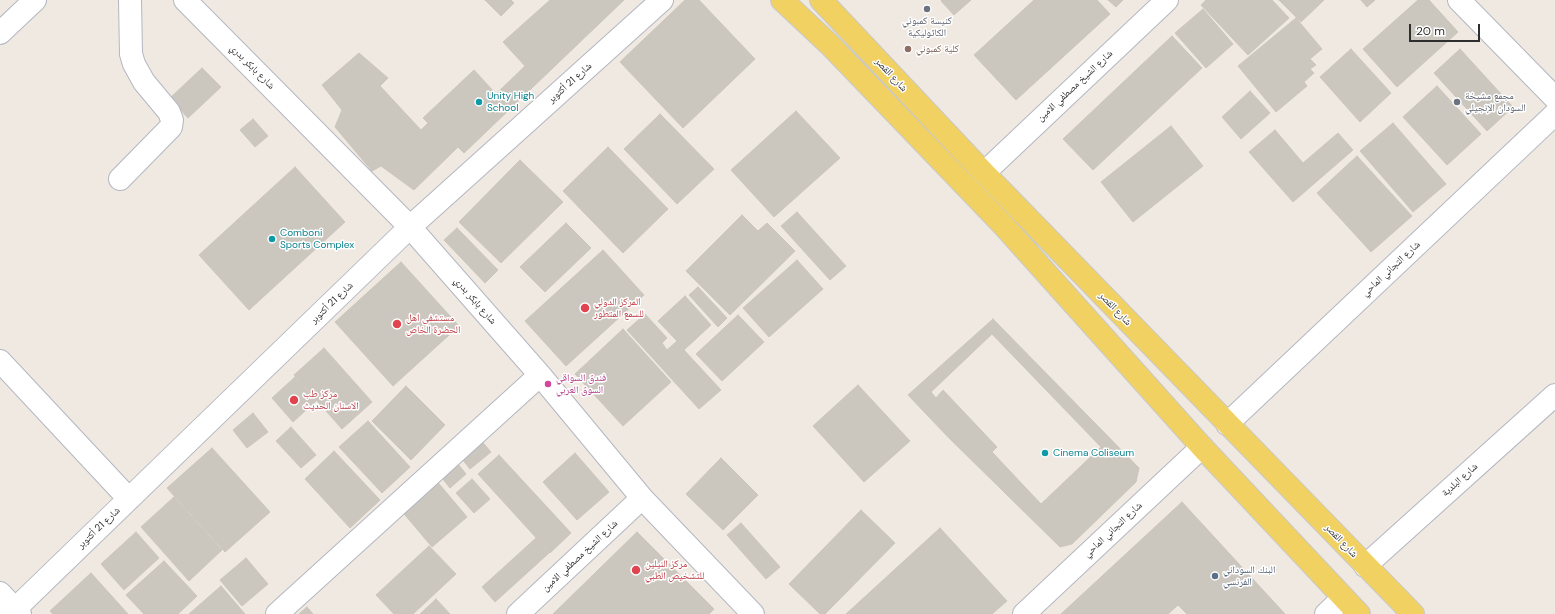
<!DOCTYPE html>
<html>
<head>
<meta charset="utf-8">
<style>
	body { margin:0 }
	#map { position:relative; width:1555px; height:614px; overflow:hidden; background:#efe9e1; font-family:"DM Sans",sans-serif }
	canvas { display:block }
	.scale { position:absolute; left:1409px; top:24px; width:71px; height:18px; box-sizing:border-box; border:2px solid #2e2e2e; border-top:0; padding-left:5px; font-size:12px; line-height:14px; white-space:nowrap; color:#2e2e2e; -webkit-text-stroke:3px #fff; paint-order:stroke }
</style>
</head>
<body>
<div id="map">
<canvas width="1555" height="614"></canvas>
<div class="scale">20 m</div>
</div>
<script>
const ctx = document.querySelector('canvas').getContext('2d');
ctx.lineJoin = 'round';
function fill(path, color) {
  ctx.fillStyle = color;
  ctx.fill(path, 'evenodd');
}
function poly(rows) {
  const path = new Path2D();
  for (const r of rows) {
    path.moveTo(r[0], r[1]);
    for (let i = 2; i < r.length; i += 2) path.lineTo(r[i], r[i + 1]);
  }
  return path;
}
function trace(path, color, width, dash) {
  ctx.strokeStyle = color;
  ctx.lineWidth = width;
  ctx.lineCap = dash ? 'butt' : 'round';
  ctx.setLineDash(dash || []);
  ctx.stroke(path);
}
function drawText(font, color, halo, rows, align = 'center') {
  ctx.font = font + ' "DM Sans","Noto Naskh Arabic",sans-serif';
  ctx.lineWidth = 3;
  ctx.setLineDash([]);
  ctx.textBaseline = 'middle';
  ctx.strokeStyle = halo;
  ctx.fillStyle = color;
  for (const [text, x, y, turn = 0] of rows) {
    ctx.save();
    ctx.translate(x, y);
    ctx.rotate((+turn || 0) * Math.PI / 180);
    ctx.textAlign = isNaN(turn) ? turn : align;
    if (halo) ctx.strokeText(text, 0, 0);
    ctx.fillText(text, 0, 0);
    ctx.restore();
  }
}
const building = poly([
	[485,0,511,0,514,3,501,16,485,0],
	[550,0,624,0,464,153,458,147,414,190,381,166,372,171,335,127,342,110,322,85,359,53,388,78,380,86,421,130,428,123,423,118,474,70,496,94,525,66,503,42,550,0],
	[685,0,699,0,755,59,683,128,620,62,685,0],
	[942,0,971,0,954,15,941,1,942,0],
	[1034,0,1097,0,1110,14,1016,100,974,55,1034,0],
	[1108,0,1123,0,1116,7,1108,0],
	[1206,0,1272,0,1289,18,1248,55,1201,5,1206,0],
	[1279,0,1324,0,1301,22,1279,0],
	[1361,0,1375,0,1367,7,1361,0],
	[1418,0,1429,0,1458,32,1397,87,1363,49,1418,0],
	[1203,9,1233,44,1206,68,1175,33,1203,9],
	[1296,18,1322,49,1310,59,1316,65,1310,69,1314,73,1304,82,1307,86,1276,112,1238,66,1296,18],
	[1172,36,1202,68,1093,170,1063,139,1172,36],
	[1351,49,1391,93,1360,122,1320,77,1351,49],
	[1460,49,1513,107,1487,131,1434,73,1460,49],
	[202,68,221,87,188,118,170,98,202,68],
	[1437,86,1481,134,1447,165,1403,117,1437,86],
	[1250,91,1270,113,1241,139,1222,117,1250,91],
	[796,111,840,158,774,217,731,170,796,111],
	[660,114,714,169,677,204,624,149,660,114],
	[253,119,268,136,255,147,240,130,253,119],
	[1393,123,1446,184,1413,212,1360,151,1393,123],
	[1171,126,1203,166,1133,222,1101,182,1171,126],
	[1275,130,1303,163,1338,133,1353,150,1293,202,1249,152,1275,130],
	[608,147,668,209,623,253,563,191,608,147],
	[1357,156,1412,216,1371,252,1317,193,1357,156],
	[520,160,563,202,501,263,459,222,520,160],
	[295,167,345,222,249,310,199,255,295,167],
	[797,212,846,266,830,280,781,226,797,212],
	[742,215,758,231,767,223,795,251,730,315,686,271,742,215],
	[566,223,591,248,545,292,520,267,566,223],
	[457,228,498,270,485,283,444,240,457,228],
	[603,250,644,295,566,366,525,321,603,250],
	[797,260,823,289,769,337,743,308,797,260],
	[401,262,459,326,393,386,335,322,401,262],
	[698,287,727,318,718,327,689,295,698,287],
	[685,296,711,325,684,350,721,390,699,409,627,330,645,314,667,338,662,343,667,350,677,341,658,321,685,296],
	[738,315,764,342,722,381,696,354,738,315],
	[993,319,1139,468,1136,482,1072,544,1060,547,949,438,908,395,993,319],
	[992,334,1101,447,1041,504,992,452,997,447,943,390,936,398,931,392,992,334],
	[623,329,671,382,623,426,575,374,623,329],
	[324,348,372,402,342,429,294,375,324,348],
	[295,377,316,401,293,422,272,398,295,377],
	[858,385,910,441,864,482,813,426,858,385],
	[406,386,445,425,411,460,372,421,406,386],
	[253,413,268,432,247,448,233,430,253,413],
	[368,421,410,467,382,493,339,447,368,421],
	[291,427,316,455,301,468,276,441,291,427],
	[478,437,491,452,470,469,458,454,478,437],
	[212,448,270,512,225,552,167,488,212,448],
	[334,451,380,500,350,528,305,479,334,451],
	[575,453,609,492,577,520,543,482,575,453],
	[499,455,571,533,550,553,478,474,499,455],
	[721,458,758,495,723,530,686,494,721,458],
	[454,459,466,474,450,488,438,473,454,459],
	[435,479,467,517,432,547,400,509,435,479],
	[472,479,490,499,474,513,456,493,472,479],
	[174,497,222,550,189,581,141,527,174,497],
	[1182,502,1285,614,1187,614,1178,605,1168,614,1061,614,1182,502],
	[861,510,895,543,825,614,820,614,789,584,861,510],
	[741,523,780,567,766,579,727,535,741,523],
	[940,528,1007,601,992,614,846,614,940,528],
	[136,532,159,558,124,590,101,564,136,532],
	[637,532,714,609,709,614,553,614,637,532],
	[536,538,549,553,495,602,482,587,536,538],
	[429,546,456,574,413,614,394,614,376,595,429,546],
	[246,558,268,584,242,606,220,580,246,558],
	[164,561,197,596,178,614,144,614,126,595,164,561],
	[91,573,128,614,53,614,50,611,91,573],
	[221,586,245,614,189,614,221,586],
	[436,599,450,614,420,614,436,599],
	[307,607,313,614,299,614,307,607]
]);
const minor = poly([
	[185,0,410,227,540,375,642,498,753,614],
	[1459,0,1555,98],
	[0,33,35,0],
	[984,173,1167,0],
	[120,179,171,127,172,120,169,112,144,82,134,64,131,54,130,0],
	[0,361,129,499],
	[1227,424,1555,114],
	[1365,566,1555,395],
	[0,593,20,614],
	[10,614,410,227,662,0],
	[277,614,540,375],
	[518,614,642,498],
	[1024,614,1202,447],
	[1326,614,1343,598]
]);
const major = poly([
	[782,0,830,45,1004,226,1202,447,1359,614],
	[821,0,984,173,1413,614]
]);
const markers = [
	[927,9,4,"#6b7280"],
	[908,49,4,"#8d6e63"],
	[479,102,4,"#0f9aa8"],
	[1457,102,4,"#6b7280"],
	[272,239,4,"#0f9aa8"],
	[585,308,5,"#e0444e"],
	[397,324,5,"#e0444e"],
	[548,384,4,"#d1479c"],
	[294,400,5,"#e0444e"],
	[1045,453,4,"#0f9aa8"],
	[636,570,5,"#e0444e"],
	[1215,576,4,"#5c6f8a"]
];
const worshipNames = [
	["كنيسة كمبوني",927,21],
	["الكاثوليكية",927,33],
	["مجمع مشيخة",1465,96,"left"],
	["السودان الإنجيلي",1465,108,"left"]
];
const educationNames = [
	["كلية كمبوني",916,49]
];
const streetNames = [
	["شارع بابكر بدري",252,67,45],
	["شارع القصر",891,75,47],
	["شارع 21 أكتوبر",570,83,-42],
	["شارع الشيخ مصطفي الامين",1075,86,-43],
	["شارع التجاني الماحي",1391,269,-43],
	["شارع بابكر بدري",475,301,49],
	["شارع 21 أكتوبر",332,303,-44],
	["شارع القصر",1115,309,46],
	["شارع البلدية",1460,480,-42],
	["شارع 21 أكتوبر",99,528,-44],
	["شارع التجاني الماحي",1113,530,-43],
	["شارع القصر",1341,541,46],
	["شارع الشيخ مصطفي الامين",580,556,-43]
];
const cultureNames = [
	["Unity High",487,96],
	["School",487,108],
	["Comboni",280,233],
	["Sports Complex",280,245],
	["Cinema Coliseum",1053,453]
];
const healthNames = [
	["المركز الدولي",594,302],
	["للسمع المتطور",594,314],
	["مستشفى اهل",406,318],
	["الحضرة الخاص",406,330],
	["مركز طب",303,394],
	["الاسنان الحديث",303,406],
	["مركز النيلين",645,564],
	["للتشخيص الطبي",645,576]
];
const hotelNames = [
	["فندق السواقي",556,378],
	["السوق العربي",556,390]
];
const serviceNames = [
	["البنك السوداني",1223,570],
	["الفرنسي",1223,582]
];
fill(building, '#cbc7bf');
trace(building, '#cbc5ba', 1);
trace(minor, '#b4b7c1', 24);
trace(major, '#c9c9c9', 24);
trace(minor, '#fff', 22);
trace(major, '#f2d163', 22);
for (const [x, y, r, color] of markers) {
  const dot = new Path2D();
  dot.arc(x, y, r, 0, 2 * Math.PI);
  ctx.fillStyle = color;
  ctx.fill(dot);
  trace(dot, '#fff', 1.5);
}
drawText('10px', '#5b616d', '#fff', worshipNames);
drawText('10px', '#785e54', '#fff', educationNames, 'left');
drawText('10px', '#2e2e2e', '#fff', streetNames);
drawText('10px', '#0d838f', '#fff', cultureNames, 'left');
drawText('10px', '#be3a42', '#fff', healthNames, 'left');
drawText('10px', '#b23c85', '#fff', hotelNames, 'left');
drawText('10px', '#4e5e75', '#fff', serviceNames, 'left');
</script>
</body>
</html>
